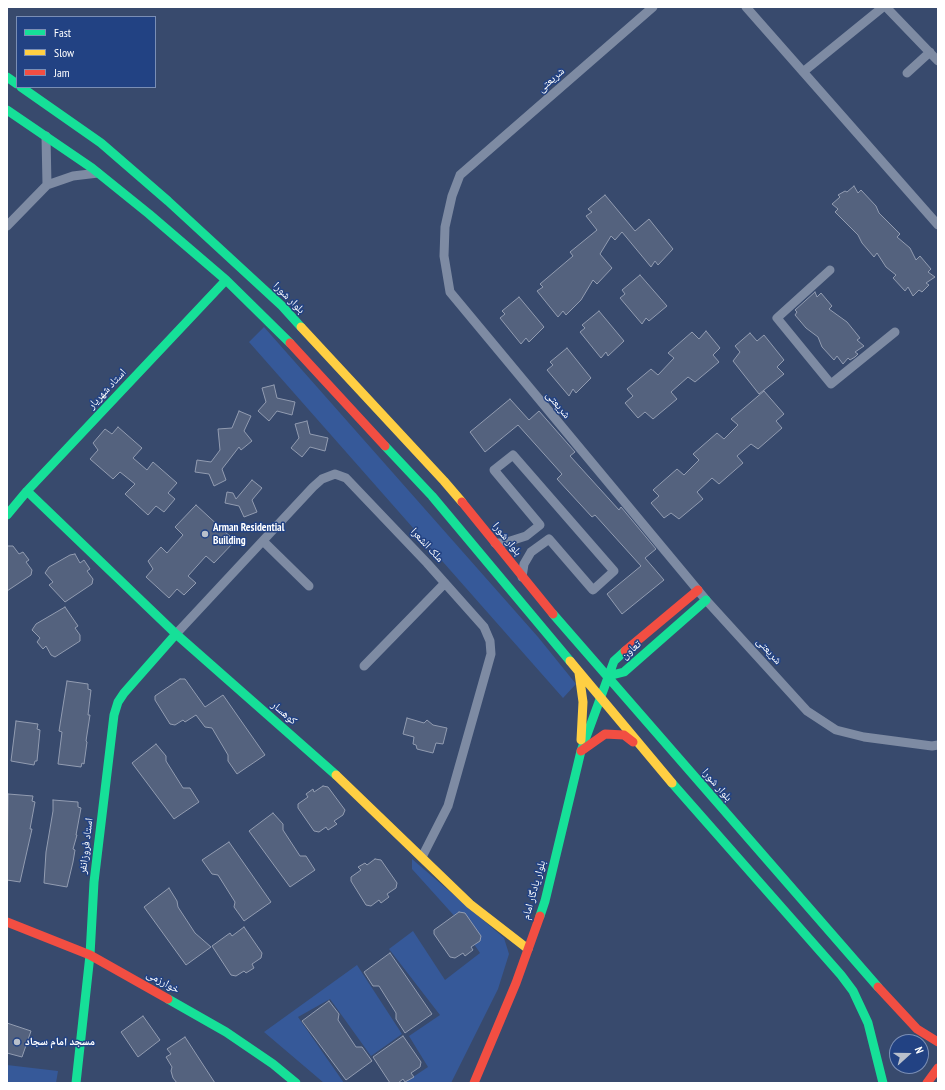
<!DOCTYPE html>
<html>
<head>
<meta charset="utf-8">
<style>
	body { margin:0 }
	#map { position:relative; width:945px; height:1090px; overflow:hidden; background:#384a6d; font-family:"PT Sans Narrow",sans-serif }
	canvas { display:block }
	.frame { position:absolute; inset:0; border:8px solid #fff; pointer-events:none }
	.legend { position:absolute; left:16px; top:16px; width:140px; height:72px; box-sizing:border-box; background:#224283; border:1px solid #7a8eb5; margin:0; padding:5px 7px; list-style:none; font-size:12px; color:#fff }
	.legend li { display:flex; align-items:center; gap:8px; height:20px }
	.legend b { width:20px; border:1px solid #7a8eb5 }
	.north { position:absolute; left:889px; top:1034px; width:40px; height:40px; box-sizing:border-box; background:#224283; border:1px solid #7a8eb5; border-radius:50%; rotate:69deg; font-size:11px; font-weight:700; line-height:16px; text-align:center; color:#fff }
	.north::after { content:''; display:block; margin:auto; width:14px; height:18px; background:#b9c0cc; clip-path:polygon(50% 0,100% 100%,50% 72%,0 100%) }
</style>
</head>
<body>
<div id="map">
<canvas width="945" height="1090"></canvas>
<div class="frame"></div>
<ul class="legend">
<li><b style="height:5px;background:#16e098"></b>Fast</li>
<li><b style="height:5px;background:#ffcf43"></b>Slow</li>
<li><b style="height:5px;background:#f24e42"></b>Jam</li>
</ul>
<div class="north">N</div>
</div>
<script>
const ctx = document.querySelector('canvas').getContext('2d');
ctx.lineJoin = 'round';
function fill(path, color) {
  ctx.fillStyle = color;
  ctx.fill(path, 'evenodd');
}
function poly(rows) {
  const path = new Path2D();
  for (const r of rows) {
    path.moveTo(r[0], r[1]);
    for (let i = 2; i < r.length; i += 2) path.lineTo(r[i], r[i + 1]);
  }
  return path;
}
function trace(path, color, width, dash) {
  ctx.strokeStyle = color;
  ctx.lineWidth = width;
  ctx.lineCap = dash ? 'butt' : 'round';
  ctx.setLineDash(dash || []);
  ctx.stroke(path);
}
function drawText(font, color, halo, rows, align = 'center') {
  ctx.font = font + ' "PT Sans Narrow","Noto Naskh Arabic",sans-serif';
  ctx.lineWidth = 3;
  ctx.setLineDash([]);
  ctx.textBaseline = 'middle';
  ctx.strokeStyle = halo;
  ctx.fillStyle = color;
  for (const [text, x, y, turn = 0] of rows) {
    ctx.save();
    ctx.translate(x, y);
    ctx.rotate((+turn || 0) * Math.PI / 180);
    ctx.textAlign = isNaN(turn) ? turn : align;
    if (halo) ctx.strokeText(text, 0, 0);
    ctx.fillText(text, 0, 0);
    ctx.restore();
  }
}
const green = poly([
	[264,327,538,637,576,684,563,698,249,342],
	[412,859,504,938,509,954,498,989,451,1083,404,1083,428,1067,409,1036,440,1015,389,949,413,931,445,980,480,953,458,920,412,869],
	[357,965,402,1034,371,1056,330,999,298,1017,344,1083,324,1083,264,1032],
	[7,1065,58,1071,56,1083,7,1083]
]);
const building = poly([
	[854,186,858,193,861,190,876,206,879,213,900,234,897,237,910,248,916,260,920,256,931,269,928,272,935,277,926,283,929,285,922,292,919,290,913,296,908,287,905,291,893,278,896,275,886,267,877,253,874,257,862,243,858,235,835,212,838,209,832,204,840,197,838,195,845,191,847,192,854,186],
	[605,195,635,231,649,219,673,249,658,265,655,261,651,267,622,232,615,240,611,236,600,254,612,268,597,284,593,280,581,300,566,315,563,311,558,317,537,291,543,287,540,284,573,256,570,252,597,230,586,216,592,212,588,209,605,195],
	[640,275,667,306,649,321,646,318,642,324,620,298,625,294,622,290,640,275],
	[815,292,817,297,821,293,832,306,829,309,847,322,860,338,857,340,864,346,855,352,858,354,855,357,850,360,848,358,843,364,837,356,834,360,822,347,818,337,806,328,795,315,797,312,795,310,815,292],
	[519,297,544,327,529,342,526,338,521,344,500,318,505,314,502,311,519,297],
	[599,311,624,341,608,356,606,352,601,358,580,332,585,328,582,325,599,311],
	[706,331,720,348,713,355,719,362,695,382,688,377,671,392,677,399,653,419,645,412,638,418,625,403,633,396,627,389,651,369,658,375,674,358,668,353,692,332,699,339,706,331],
	[750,333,757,341,764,335,784,360,777,367,784,374,759,394,733,361,740,352,735,346,750,333],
	[567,348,591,378,576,393,573,389,569,396,547,370,553,365,550,362,567,348],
	[274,385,277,398,295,402,292,415,277,411,269,421,258,411,266,402,262,388,274,385],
	[764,391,784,414,776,421,782,428,758,449,751,444,737,456,743,463,719,484,712,478,697,492,703,499,679,519,671,513,664,518,651,503,659,496,653,490,677,469,684,475,699,460,693,454,717,433,724,439,738,425,731,419,764,391],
	[510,399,529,420,539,411,575,452,570,456,619,510,621,507,656,549,645,558,664,580,622,614,607,594,641,566,595,515,592,517,557,479,562,474,518,425,485,452,470,432,510,399],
	[239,411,251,416,244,431,252,441,241,450,239,447,222,469,226,480,214,486,209,474,195,472,197,460,211,462,220,450,218,429,232,428,239,411],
	[307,421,310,434,328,438,325,451,310,447,302,457,291,448,299,438,295,424,307,421],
	[118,427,142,448,133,458,147,470,153,462,177,483,168,493,175,499,164,512,156,506,148,515,125,494,135,484,120,472,113,479,90,459,98,450,93,443,105,429,112,434,118,427],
	[252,480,262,488,252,500,257,512,244,517,239,506,225,503,227,492,233,493,236,499,252,480],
	[196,505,235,541,214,563,206,556,188,576,196,583,184,595,177,589,169,598,146,577,153,569,148,561,161,547,167,553,183,535,175,527,196,505],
	[7,546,13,546,19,554,23,552,29,560,26,562,32,570,31,575,7,591,7,546],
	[75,554,80,563,84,560,90,569,87,571,93,579,92,584,65,602,49,585,53,582,45,573,49,567,70,555,75,554],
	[65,607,78,626,75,628,80,635,80,641,55,657,51,655,46,646,43,649,37,642,40,638,32,630,36,624,65,607],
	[180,679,185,679,205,707,223,695,265,755,237,774,228,761,228,755,212,728,205,727,196,715,185,722,183,720,175,725,170,724,155,700,155,696,180,679],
	[67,681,88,684,88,689,91,690,88,715,90,715,86,741,87,742,84,764,82,763,81,767,58,764,62,732,59,731,67,681],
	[407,718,424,723,427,720,433,725,447,728,443,744,436,743,433,753,417,749,416,745,413,744,414,737,403,734,407,718],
	[16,721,38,724,37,729,40,730,37,761,35,761,34,765,11,761,16,721],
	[156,744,166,756,166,761,183,788,190,788,199,802,174,819,132,763,156,744],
	[323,786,328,787,345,810,343,815,334,821,337,824,328,830,326,827,319,832,314,831,298,808,298,804,308,797,306,794,313,789,314,792,323,786],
	[8,794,33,796,32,801,35,802,30,829,32,829,20,882,7,880,8,794],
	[53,800,78,802,78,807,81,808,76,835,77,835,73,849,75,850,73,862,67,887,44,883,46,852,53,811,53,800],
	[273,813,283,824,283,830,300,856,306,856,315,870,290,887,249,831,273,813],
	[229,842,271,902,244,921,234,907,235,902,218,875,212,874,202,860,229,842],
	[375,859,381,860,397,883,396,888,387,894,389,897,381,903,379,900,371,906,366,905,351,881,351,877,361,870,358,867,365,863,367,865,375,859],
	[169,888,177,901,178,907,195,933,211,947,186,965,144,907,169,888],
	[459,912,465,913,481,936,480,941,471,947,473,950,465,956,463,953,455,958,450,957,434,934,434,930,459,912],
	[244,927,262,953,261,958,252,964,254,968,246,973,244,971,236,976,231,975,212,946,230,933,232,936,244,927],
	[390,953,432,1014,405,1033,396,1019,396,1013,379,986,373,986,364,972,390,953],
	[329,1001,339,1014,338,1020,356,1047,362,1047,372,1061,346,1080,302,1021,329,1001],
	[143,1016,160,1040,138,1057,121,1032,143,1016],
	[7,1023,31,1031,22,1057,7,1053,7,1023],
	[403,1036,421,1062,420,1067,411,1073,414,1077,405,1082,403,1079,398,1083,390,1083,373,1057,403,1036],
	[185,1037,215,1083,177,1083,173,1078,171,1071,172,1067,166,1057,171,1054,167,1049,185,1037]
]);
const street = poly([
	[653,7,460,175,452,196,445,227,444,256,450,292,706,600,807,711,836,730,864,737,932,746,938,745],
	[746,7,938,225],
	[886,7,938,61],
	[803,72,883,7],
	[907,73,930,52],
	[46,136,47,185],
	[7,226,47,185,73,176,98,173],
	[830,270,777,318,831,384,895,332],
	[263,541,309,586],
	[495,543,504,543,526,536,540,525,494,470,513,455,614,571,593,590,549,539,531,552,524,564,522,577],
	[176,634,313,487,322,479,335,474,346,478,427,563,484,627,490,641,491,654,448,806,422,857],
	[364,666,445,583]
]);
const fast = poly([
	[7,77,17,84],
	[21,87,101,143,168,201,282,306,301,327],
	[7,110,92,168,149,214,226,280,290,343],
	[385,446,432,496,570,661],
	[27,491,176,634,336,775],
	[7,515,27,491,226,280],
	[553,614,878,987],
	[608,676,624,672,706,600],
	[672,783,841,975,853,991,868,1023,883,1083],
	[540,916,545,901,581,751,614,661,625,651],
	[168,999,226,1032,273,1064,296,1083],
	[76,1083,90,955,94,882,114,715,118,702,124,693,176,634]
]);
const slow = poly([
	[301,327,444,481,462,502],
	[570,661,672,783],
	[579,673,583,702,581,740],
	[336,775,470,904,528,949]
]);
const jam = poly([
	[290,343,385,446],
	[462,502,553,614],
	[625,651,698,590],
	[581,751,605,734,624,735,633,742],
	[7,922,90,955,168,999],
	[878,987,917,1029,938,1042],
	[474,1083,516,983,540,916],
	[927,1083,938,1068]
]);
const markers = [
	[205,534,4,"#b9c0cc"],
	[17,1042,4,"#b9c0cc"]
];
const streetNames = [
	["شریعتی",551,80,-41],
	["بلوار شورا",289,298,45],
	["استاد شهریار",107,389,-47],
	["شریعتی",558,405,50],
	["بلوار شورا",507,539,51],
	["ملک الشعرا",427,545,47],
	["تعاون",631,650,-41],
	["شریعتی",769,651,48],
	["کوهسار",284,713,41],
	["بلوار شورا",717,785,49],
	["استاد فروزانفر",86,846,-83],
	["بلوار یادگار امام",534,890,-74],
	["خوارزمی",163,982,29]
];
const poiNames = [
	["Arman Residential",213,528],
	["Building",213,541],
	["مسجد امام سجاد",25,1042]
];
fill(green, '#365999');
fill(building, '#54627e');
trace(building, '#929cb1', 1);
trace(street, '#7e8ba3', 9);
trace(fast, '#16e098', 9);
trace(slow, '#ffcf43', 9);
trace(jam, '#f24e42', 9);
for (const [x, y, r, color] of markers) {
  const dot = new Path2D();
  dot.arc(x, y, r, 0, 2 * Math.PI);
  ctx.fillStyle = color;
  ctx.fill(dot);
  trace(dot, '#224283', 1.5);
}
drawText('11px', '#fff', '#224283', streetNames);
drawText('bold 11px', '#fff', '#224283', poiNames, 'left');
</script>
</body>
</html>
